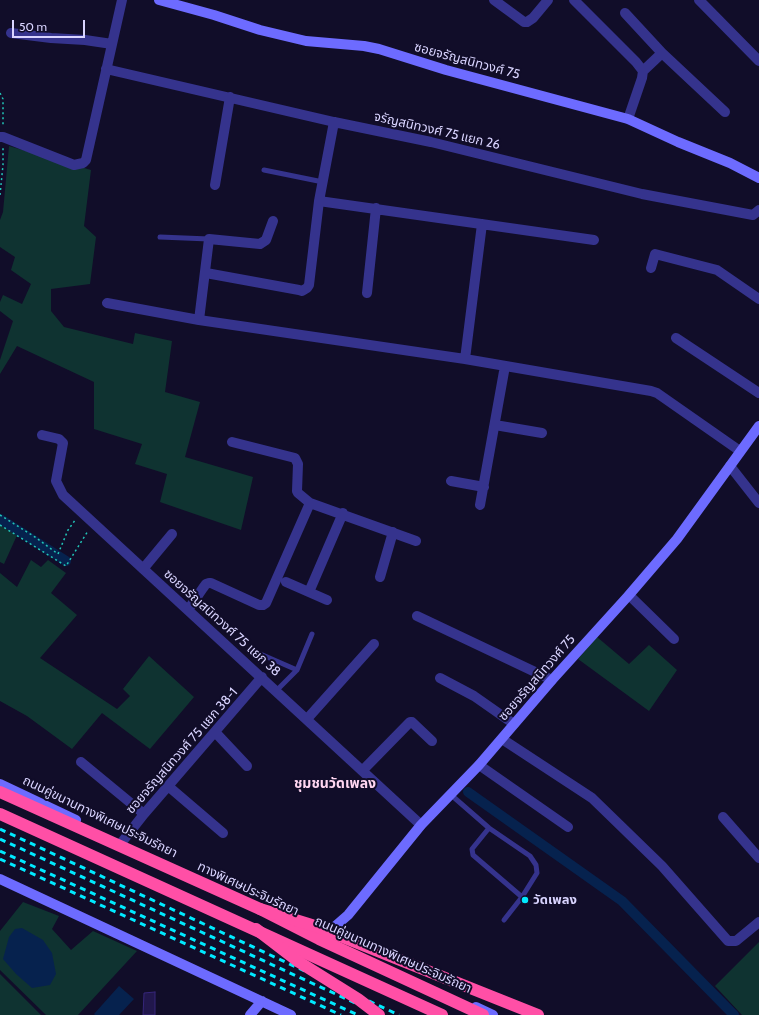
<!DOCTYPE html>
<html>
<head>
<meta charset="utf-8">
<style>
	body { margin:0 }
	#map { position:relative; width:759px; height:1015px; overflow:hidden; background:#110d29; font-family:Cabin,sans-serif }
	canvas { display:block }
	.scale { position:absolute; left:12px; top:20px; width:73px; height:18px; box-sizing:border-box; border:2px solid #d9d4ff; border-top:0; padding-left:5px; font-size:12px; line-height:14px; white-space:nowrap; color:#d9d4ff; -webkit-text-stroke:3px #110d29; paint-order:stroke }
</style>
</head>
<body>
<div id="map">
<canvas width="759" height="1015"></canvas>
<div class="scale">50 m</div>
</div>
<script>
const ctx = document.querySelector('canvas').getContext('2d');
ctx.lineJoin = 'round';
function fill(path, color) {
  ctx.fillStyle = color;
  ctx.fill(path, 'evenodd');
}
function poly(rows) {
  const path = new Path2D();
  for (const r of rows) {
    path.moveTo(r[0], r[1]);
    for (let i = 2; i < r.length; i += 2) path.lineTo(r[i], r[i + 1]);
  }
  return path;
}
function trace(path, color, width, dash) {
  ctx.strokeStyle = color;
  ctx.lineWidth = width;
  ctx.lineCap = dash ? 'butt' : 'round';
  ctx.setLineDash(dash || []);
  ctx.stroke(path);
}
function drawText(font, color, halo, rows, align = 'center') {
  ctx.font = font + ' Cabin,"Noto Sans Thai",sans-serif';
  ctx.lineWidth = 4;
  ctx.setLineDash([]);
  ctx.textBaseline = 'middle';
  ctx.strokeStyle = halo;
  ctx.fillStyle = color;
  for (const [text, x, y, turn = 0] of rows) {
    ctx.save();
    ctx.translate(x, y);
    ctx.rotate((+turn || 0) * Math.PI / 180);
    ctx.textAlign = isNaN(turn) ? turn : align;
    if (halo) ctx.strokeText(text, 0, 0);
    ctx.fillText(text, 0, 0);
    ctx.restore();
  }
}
const green = poly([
	[9,146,91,170,84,226,96,237,90,284,51,289,51,311,64,327,133,344,135,333,172,341,165,392,200,402,185,457,253,477,241,530,160,502,167,474,135,464,142,444,94,429,94,382,17,346,0,374,0,360,13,321,0,311,0,302,3,295,22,304,31,284,11,270,15,257,0,247,0,220,3,212],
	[0,521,18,533,4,564,0,562],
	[31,560,41,567,48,560,66,573,51,593,77,615,40,658,117,709,130,696,123,689,149,656,194,697,150,749,102,713,72,749,27,716,0,701,0,573,17,587],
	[597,637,629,664,649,645,677,670,649,711,578,659],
	[23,902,59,916,52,929,71,950,93,931,137,951,78,1015,46,1015,0,970,0,931],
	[759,942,759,1015,742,1015,715,986],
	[0,974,41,1015,0,1015]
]);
const water = poly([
	[22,928,43,940,52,953,56,974,50,985,32,988,16,974,3,959,9,937,15,929],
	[119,986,134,999,119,1015,95,1015,94,1014]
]);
const canal = poly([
	[0,519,66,561],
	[468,792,622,901,734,1015]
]);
const building = poly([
	[155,992,155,1015,143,1015,144,993,155,992]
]);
const path = poly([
	[0,93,3,99,3,127],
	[0,195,3,165,3,147],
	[0,515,35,537,58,554,68,530,76,519],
	[0,525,66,566,88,531]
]);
const lane = poly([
	[264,170,323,182],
	[160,237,209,239],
	[258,653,297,670],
	[277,690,297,670,312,634],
	[450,794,489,828,530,856,536,865,537,873,522,897,504,920],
	[489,828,472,849,473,855,522,897]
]);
const street = poly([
	[494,0,524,22,527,22,533,18,548,0],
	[574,0,636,62,643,71,642,78,628,119],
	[699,0,759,61],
	[625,13,662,53,725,112],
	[11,33,51,38,85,40,112,44],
	[106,69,334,122,431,142,642,194,753,215,759,210],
	[643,71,662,53],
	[0,137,3,137,74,165,83,163,86,160,122,0],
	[215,185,230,97],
	[319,201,594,240],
	[651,268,655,254,717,270,759,299],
	[206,273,299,290,302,291,307,288,309,285,319,201,334,122],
	[367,293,376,208],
	[107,303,199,320,465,359,651,391,657,393,740,451],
	[199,320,209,239,260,244,266,240,273,221],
	[676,338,759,393],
	[465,359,482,224],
	[495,425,542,433],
	[42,435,59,439,63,443,56,481,63,495,421,825],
	[232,442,295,458,298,464,297,491,298,493,310,503,416,541],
	[730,466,759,503],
	[451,481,484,487],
	[480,505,505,366],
	[143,569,172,534],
	[380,577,393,532],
	[286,582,327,600],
	[309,592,343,513],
	[629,595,674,639],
	[188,610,203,588,206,584,209,583,211,583,259,605,263,605,266,603,310,503],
	[417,616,552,680],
	[440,678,474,696,514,724],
	[307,719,374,644],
	[215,732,247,766],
	[502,739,592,798,662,866,728,941,736,941,759,922],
	[81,762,144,814],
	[479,765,568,827],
	[363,770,410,722,412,722,432,741],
	[168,786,223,833],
	[723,817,759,858],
	[122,842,144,814,262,677]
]);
const secondary = poly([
	[159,0,214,15,260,30,306,41,364,46,379,49,446,70,628,119,678,142,730,163,759,178],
	[0,784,76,820],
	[0,879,291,1015],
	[324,936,348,915,421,825,479,765,552,680,629,595,677,539,759,426],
	[476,1007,493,1015],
	[250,1015,262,1001]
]);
const highway = poly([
	[0,792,260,909,319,939,483,1015],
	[0,814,442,1015]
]);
const rail = poly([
	[0,829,399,1015],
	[0,839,381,1015],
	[0,851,358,1015],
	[0,859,341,1015]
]);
const highwayBridge = poly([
	[260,909,315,926,538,1015],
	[256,929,299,962,358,999,379,1015]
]);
const markers = [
	[525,900,4,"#00eaff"]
];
const streetNames = [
	["ซอยจรัญสนิทวงศ์ 75",467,61,15],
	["จรัญสนิทวงศ์ 75 แยก 26",437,131,13],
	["ซอยจรัญสนิทวงศ์ 75 แยก 38",222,623,42],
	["ซอยจรัญสนิทวงศ์ 75",537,678,-49],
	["ซอยจรัญสนิทวงศ์ 75 แยก 38-1",182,751,-49],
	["ถนนคู่ขนานทางพิเศษประจิมรัถยา",100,817,26],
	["ทางพิเศษประจิมรัถยา",248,889,25],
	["ถนนคู่ขนานทางพิเศษประจิมรัถยา",393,955,24]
];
const poiNames = [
	["วัดเพลง",533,900]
];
const neighbourhoodNames = [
	["ชุมชนวัดเพลง",335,784]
];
fill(green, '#0f3331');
fill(water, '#06224e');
trace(canal, '#06224e', 10);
fill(building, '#21174c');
trace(building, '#36267a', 1);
trace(path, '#22c6b9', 1.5, [2, 3]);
trace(lane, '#35338d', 5);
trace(street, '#35338d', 10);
trace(secondary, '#6d6bff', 10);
trace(highway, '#ff4fa6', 12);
trace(rail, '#00eaff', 3, [6, 5]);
trace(highwayBridge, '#ff4fa6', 12);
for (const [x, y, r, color] of markers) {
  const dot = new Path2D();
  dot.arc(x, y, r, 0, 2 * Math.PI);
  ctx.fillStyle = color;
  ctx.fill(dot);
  trace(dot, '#110d29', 1.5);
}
drawText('13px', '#d9d4ff', '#110d29', streetNames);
drawText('bold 13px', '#d9d4ff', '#110d29', poiNames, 'left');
drawText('bold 14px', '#ffd6f1', '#110d29', neighbourhoodNames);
</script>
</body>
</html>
